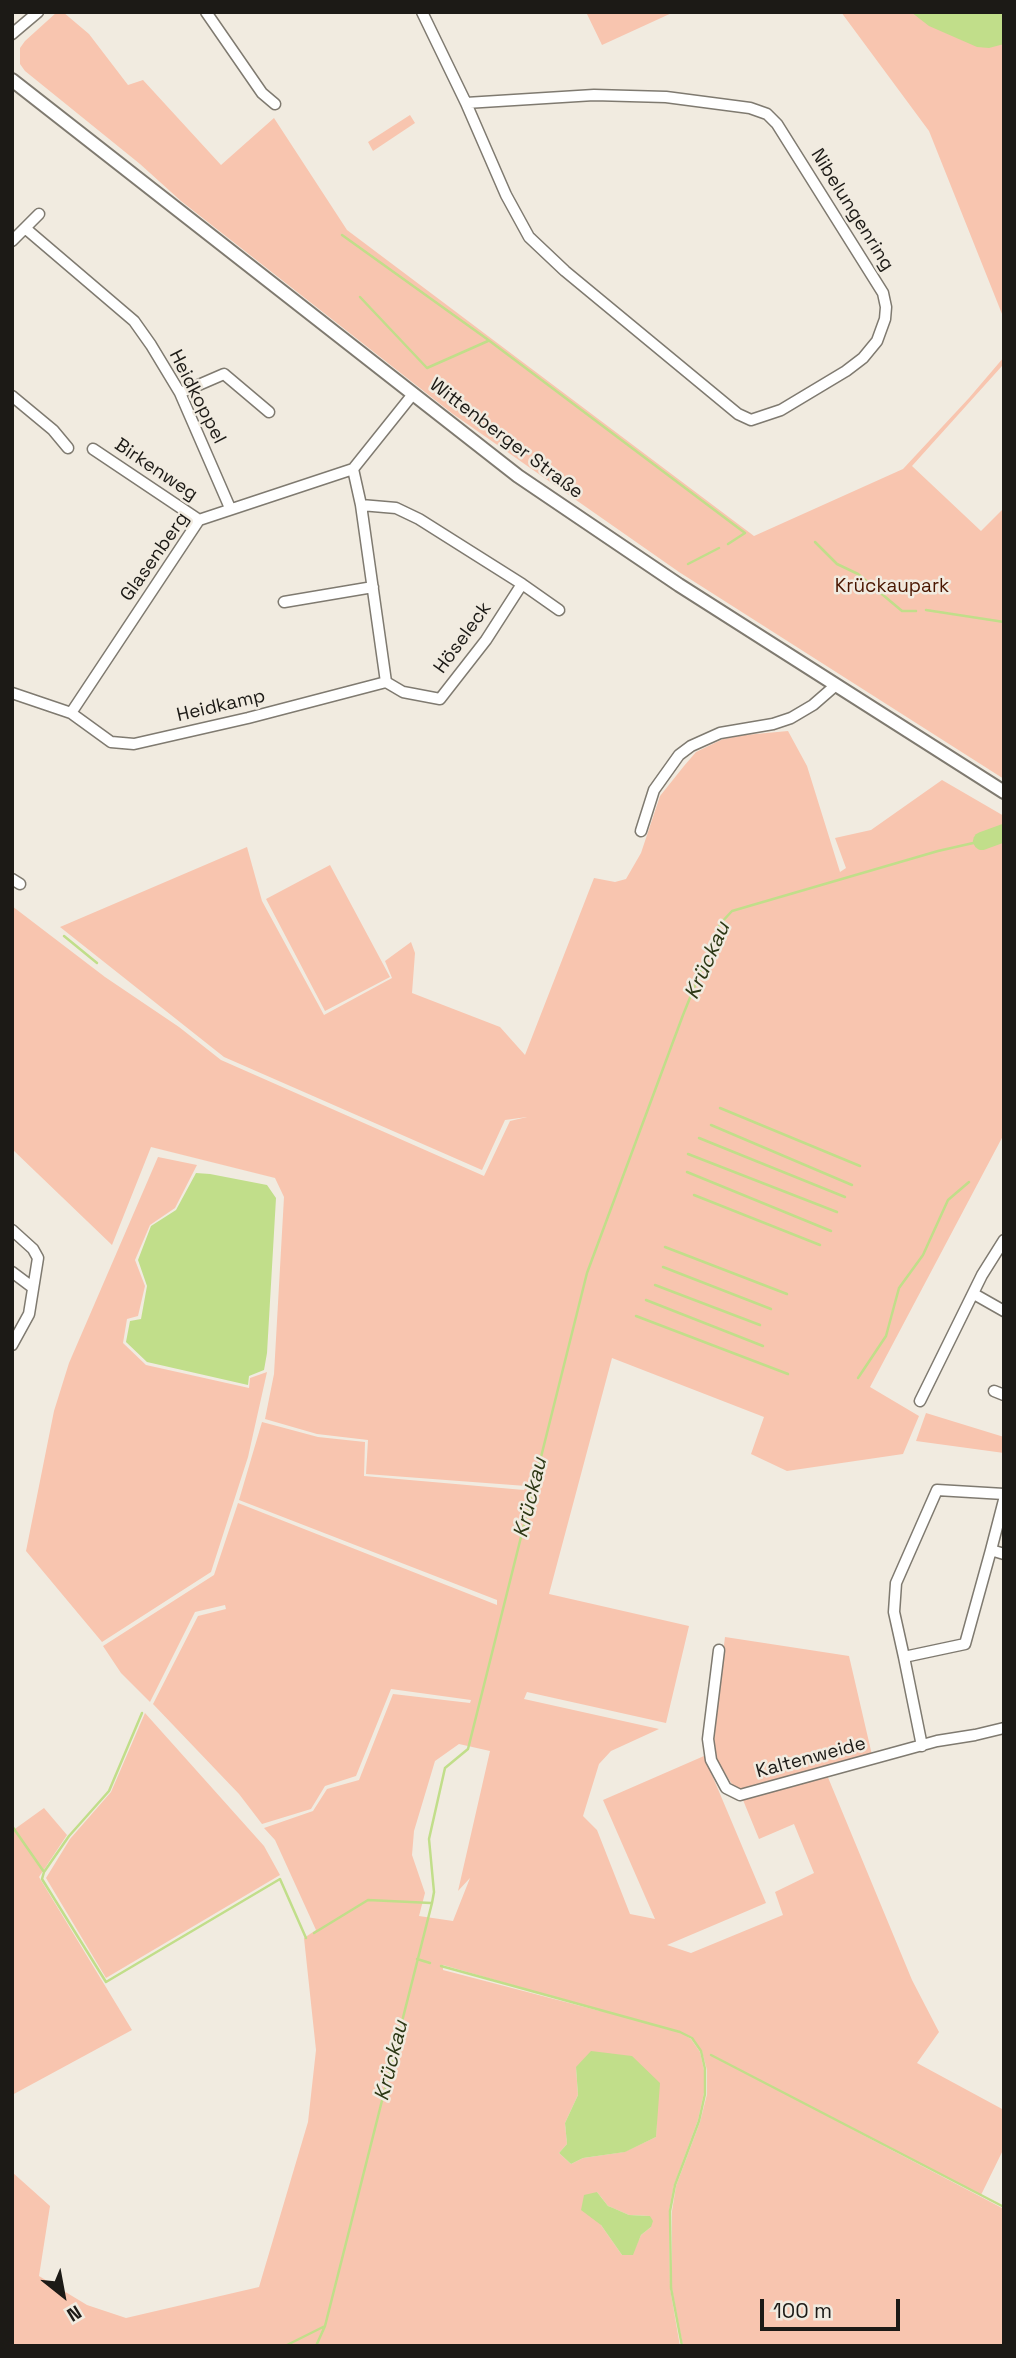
<!DOCTYPE html>
<html>
<head>
<meta charset="utf-8">
<style>
	body { margin:0 }
	#map { position:relative; width:1016px; height:2358px; overflow:hidden; background:#f1ebe0; font-family:"Space Grotesk",sans-serif }
	canvas { display:block }
	.frame { position:absolute; inset:0; border:14px solid #1c1a16; pointer-events:none }
	.north { position:absolute; left:28px; top:2260px; width:70px; height:70px; -webkit-text-stroke:5px #f1ebe0; paint-order:stroke; rotate:149deg; font-size:19px; font-weight:700; line-height:28px; text-align:center; color:#1c1a16 }
	.north::after { content:''; display:block; margin:auto; width:24px; height:32px; background:#1c1a16; clip-path:polygon(50% 0,100% 100%,50% 72%,0 100%) }
	.scale { position:absolute; left:760px; top:2299px; width:140px; height:32px; box-sizing:border-box; border:4px solid #1c1a16; border-top:0; padding-left:9px; font-size:21px; line-height:24px; white-space:nowrap; color:#1c1a16; -webkit-text-stroke:5px #f1ebe0; paint-order:stroke }
</style>
</head>
<body>
<div id="map">
<canvas width="1016" height="2358"></canvas>
<div class="frame"></div>
<div class="north">N</div>
<div class="scale">100 m</div>
</div>
<script>
const ctx = document.querySelector('canvas').getContext('2d');
ctx.lineJoin = 'round';
function fill(path, color) {
  ctx.fillStyle = color;
  ctx.fill(path, 'evenodd');
}
function poly(rows) {
  const path = new Path2D();
  for (const r of rows) {
    path.moveTo(r[0], r[1]);
    for (let i = 2; i < r.length; i += 2) path.lineTo(r[i], r[i + 1]);
  }
  return path;
}
function trace(path, color, width, dash) {
  ctx.strokeStyle = color;
  ctx.lineWidth = width;
  ctx.lineCap = dash ? 'butt' : 'round';
  ctx.setLineDash(dash || []);
  ctx.stroke(path);
}
function drawText(font, color, halo, rows, align = 'center') {
  ctx.font = font + ' "Space Grotesk",sans-serif';
  ctx.lineWidth = 5;
  ctx.setLineDash([]);
  ctx.textBaseline = 'middle';
  ctx.strokeStyle = halo;
  ctx.fillStyle = color;
  for (const [text, x, y, turn = 0] of rows) {
    ctx.save();
    ctx.translate(x, y);
    ctx.rotate((+turn || 0) * Math.PI / 180);
    ctx.textAlign = isNaN(turn) ? turn : align;
    if (halo) ctx.strokeText(text, 0, 0);
    ctx.fillText(text, 0, 0);
    ctx.restore();
  }
}
const green = poly([
	[57,12,63,12,89,34,128,85,143,80,221,165,274,118,347,230,754,536,903,469,969,398,1004,357,1004,367,1002,366,912,466,981,531,1004,508,1004,779,679,572,453,414,181,201,140,164,25,71,20,64,20,48,25,41],
	[586,12,674,12,602,45],
	[841,12,1004,12,1004,319,929,131],
	[410,115,415,123,373,151,368,142],
	[788,731,807,766,840,872,846,868,835,838,871,830,942,780,1004,816,1004,1134,870,1387,919,1416,903,1454,787,1471,751,1454,764,1417,612,1358,549,1594,689,1626,666,1723,527,1692,524,1699,659,1729,611,1751,599,1764,583,1816,597,1830,630,1914,655,1919,603,1800,704,1756,766,1903,667,1945,691,1953,783,1915,775,1892,814,1873,794,1824,759,1839,743,1800,827,1775,912,1980,939,2032,917,2063,1004,2110,1004,2148,981,2195,844,2125,1004,2209,1004,2346,683,2346,672,2289,672,2211,676,2186,700,2122,707,2094,707,2070,702,2052,692,2037,683,2034,691,2039,700,2052,704,2070,704,2093,698,2120,674,2185,669,2211,670,2288,680,2346,12,2346,12,2172,50,2206,39,2276,87,2305,126,2318,259,2287,308,2122,316,2050,304,1938,316,1930,275,1840,264,1828,313,1811,327,1789,359,1780,393,1694,470,1703,471,1700,391,1689,356,1776,325,1786,311,1809,262,1824,239,1794,153,1704,198,1616,226,1609,225,1605,195,1612,150,1702,121,1673,103,1646,214,1575,238,1503,497,1605,497,1600,239,1500,262,1422,318,1437,365,1442,364,1476,524,1490,526,1486,366,1474,368,1440,317,1434,265,1419,274,1374,284,1197,275,1178,151,1147,112,1245,12,1149,12,906,105,977,179,1027,221,1060,484,1176,510,1121,527,1117,505,1120,482,1170,224,1057,60,927,247,847,262,901,324,1015,392,978,385,961,411,942,415,953,412,993,500,1027,525,1055,594,878,615,882,626,879,641,853,660,796,684,766,696,752,723,739,745,735],
	[459,1744,490,1751,458,1891,470,1878,453,1921,419,1916,425,1893,412,1855,414,1831,435,1761],
	[443,1965,599,2010,600,2011,443,1970],
	[576,2067,657,2111,656,2137,624,2152,583,2158,571,2164,559,2153,567,2144,565,2123,578,2095],
	[597,2192,608,2206,629,2215,650,2216,651,2227,641,2235,632,2255,622,2255,601,2225],
	[330,865,390,977,325,1011,266,899],
	[158,1157,197,1165,175,1208,150,1225,135,1260,145,1286,138,1316,127,1319,123,1343,146,1365,249,1388,250,1378,267,1372,248,1457,211,1572,102,1642,26,1551,54,1411,69,1363],
	[926,1413,1004,1437,1004,1453,916,1441],
	[725,1637,849,1656,872,1755,752,1787,735,1789,716,1759,712,1739],
	[145,1713,264,1846,280,1875,106,1978,46,1878,70,1839,111,1792],
	[44,1808,67,1835,39,1877,132,2030,12,2095,12,1831]
]);
const water = poly([
	[911,12,1004,12,1004,44,989,48,977,47,929,26],
	[196,1173,210,1174,267,1185,276,1198,267,1353,264,1370,249,1376,248,1385,147,1362,126,1342,130,1321,141,1319,147,1286,138,1260,151,1226,176,1210],
	[591,2051,632,2056,660,2083,656,2137,625,2152,583,2158,571,2164,559,2153,567,2144,565,2123,578,2095,576,2067],
	[597,2192,608,2206,613,2208,629,2215,650,2216,653,2221,651,2227,641,2235,633,2255,622,2255,601,2225,581,2210,584,2195]
]);
const stream = poly([
	[342,235,487,339,745,533,728,544],
	[360,297,427,368,488,341],
	[815,542,837,564,858,574,902,611,916,611],
	[688,564,719,548],
	[926,610,1004,622],
	[64,936,97,963],
	[720,1108,860,1166],
	[711,1125,852,1185],
	[699,1138,845,1197],
	[688,1154,837,1212],
	[687,1172,831,1231],
	[694,1195,820,1245],
	[665,1247,787,1294],
	[663,1267,771,1309],
	[655,1285,760,1325],
	[646,1300,763,1346],
	[636,1316,788,1374],
	[858,1378,886,1336,899,1288,923,1255,948,1200,969,1182],
	[12,1826,44,1872,42,1879,106,1982,280,1879,306,1938],
	[44,1872,69,1836,109,1791,142,1713],
	[314,1933,368,1900,431,1903],
	[417,1959,430,1963],
	[441,1966,680,2032,692,2038,701,2051,705,2069,705,2094,699,2121,675,2185,670,2211,671,2288,682,2346],
	[711,2055,1004,2207],
	[285,2346,325,2326,432,1903,434,1892,429,1839,445,1768,468,1749,587,1273,683,1015,720,924,732,911,938,851,982,841],
	[316,2346,325,2326]
]);
const river = poly([
	[982,841,1004,833]
]);
const minor = poly([
	[206,12,262,93,275,104],
	[422,12,466,103,506,195,529,237,565,271,738,414,751,420,781,410,846,371,863,358,877,341,885,319,886,307,883,293,777,124,767,114,750,108,666,97,594,95,466,103],
	[12,34,38,12],
	[25,228,134,321,151,345,180,393,230,508],
	[12,241,39,214],
	[180,393,224,374,269,412],
	[12,396,53,430,68,448],
	[93,449,199,520],
	[353,469,361,505,386,682],
	[361,505,396,508,419,519,522,584,559,610],
	[284,602,373,587],
	[386,682,403,692,440,699,486,640,522,584],
	[12,693,71,713,111,742,134,744,248,718,386,682],
	[71,713,199,520,353,469,413,394],
	[641,831,654,790,679,755,691,746,720,733,773,724,791,718,813,705,836,685],
	[12,879,20,884],
	[12,1230,33,1249,38,1258,29,1314,12,1345],
	[12,1272,32,1287],
	[974,1294,1004,1311],
	[994,1391,1004,1395],
	[920,1401,982,1275,1004,1240],
	[991,1550,1004,1500],
	[719,1650,708,1739,711,1760,726,1788,740,1795,937,1741,975,1735,1004,1728],
	[904,1657,894,1612,896,1583,937,1490,1004,1494],
	[922,1746,904,1657,965,1644,991,1550,1004,1554]
]);
const major = poly([
	[12,80,518,476,679,585,1004,792]
]);
const streetNames = [
	["Nibelungenring",852,210,58],
	["Heidkoppel",197,397,63],
	["Wittenberger Straße",506,439,37],
	["Birkenweg",156,470,34],
	["Glasenberg",155,557,-55],
	["Höseleck",463,638,-54],
	["Heidkamp",221,706,-13],
	["Kaltenweide",811,1758,-15]
];
const parkNames = [
	["Krückaupark",892,587]
];
const waterNames = [
	["Krückau",708,961,-66],
	["Krückau",531,1498,-76],
	["Krückau",392,2061,-76]
];
fill(green, '#f8c5af');
fill(water, '#c1de8a');
trace(stream, '#c1de8a', 2.5);
trace(river, '#c1de8a', 18);
trace(minor, '#7f7a70', 13);
trace(major, '#7f7a70', 16);
trace(minor, '#fff', 10);
trace(major, '#fff', 12);
drawText('19px', '#1c1a16', '#f1ebe0', streetNames);
drawText('19px', '#4a1600', '#f1ebe0', parkNames);
drawText('italic 21px', '#2d3815', '#f1ebe0', waterNames);
</script>
</body>
</html>
